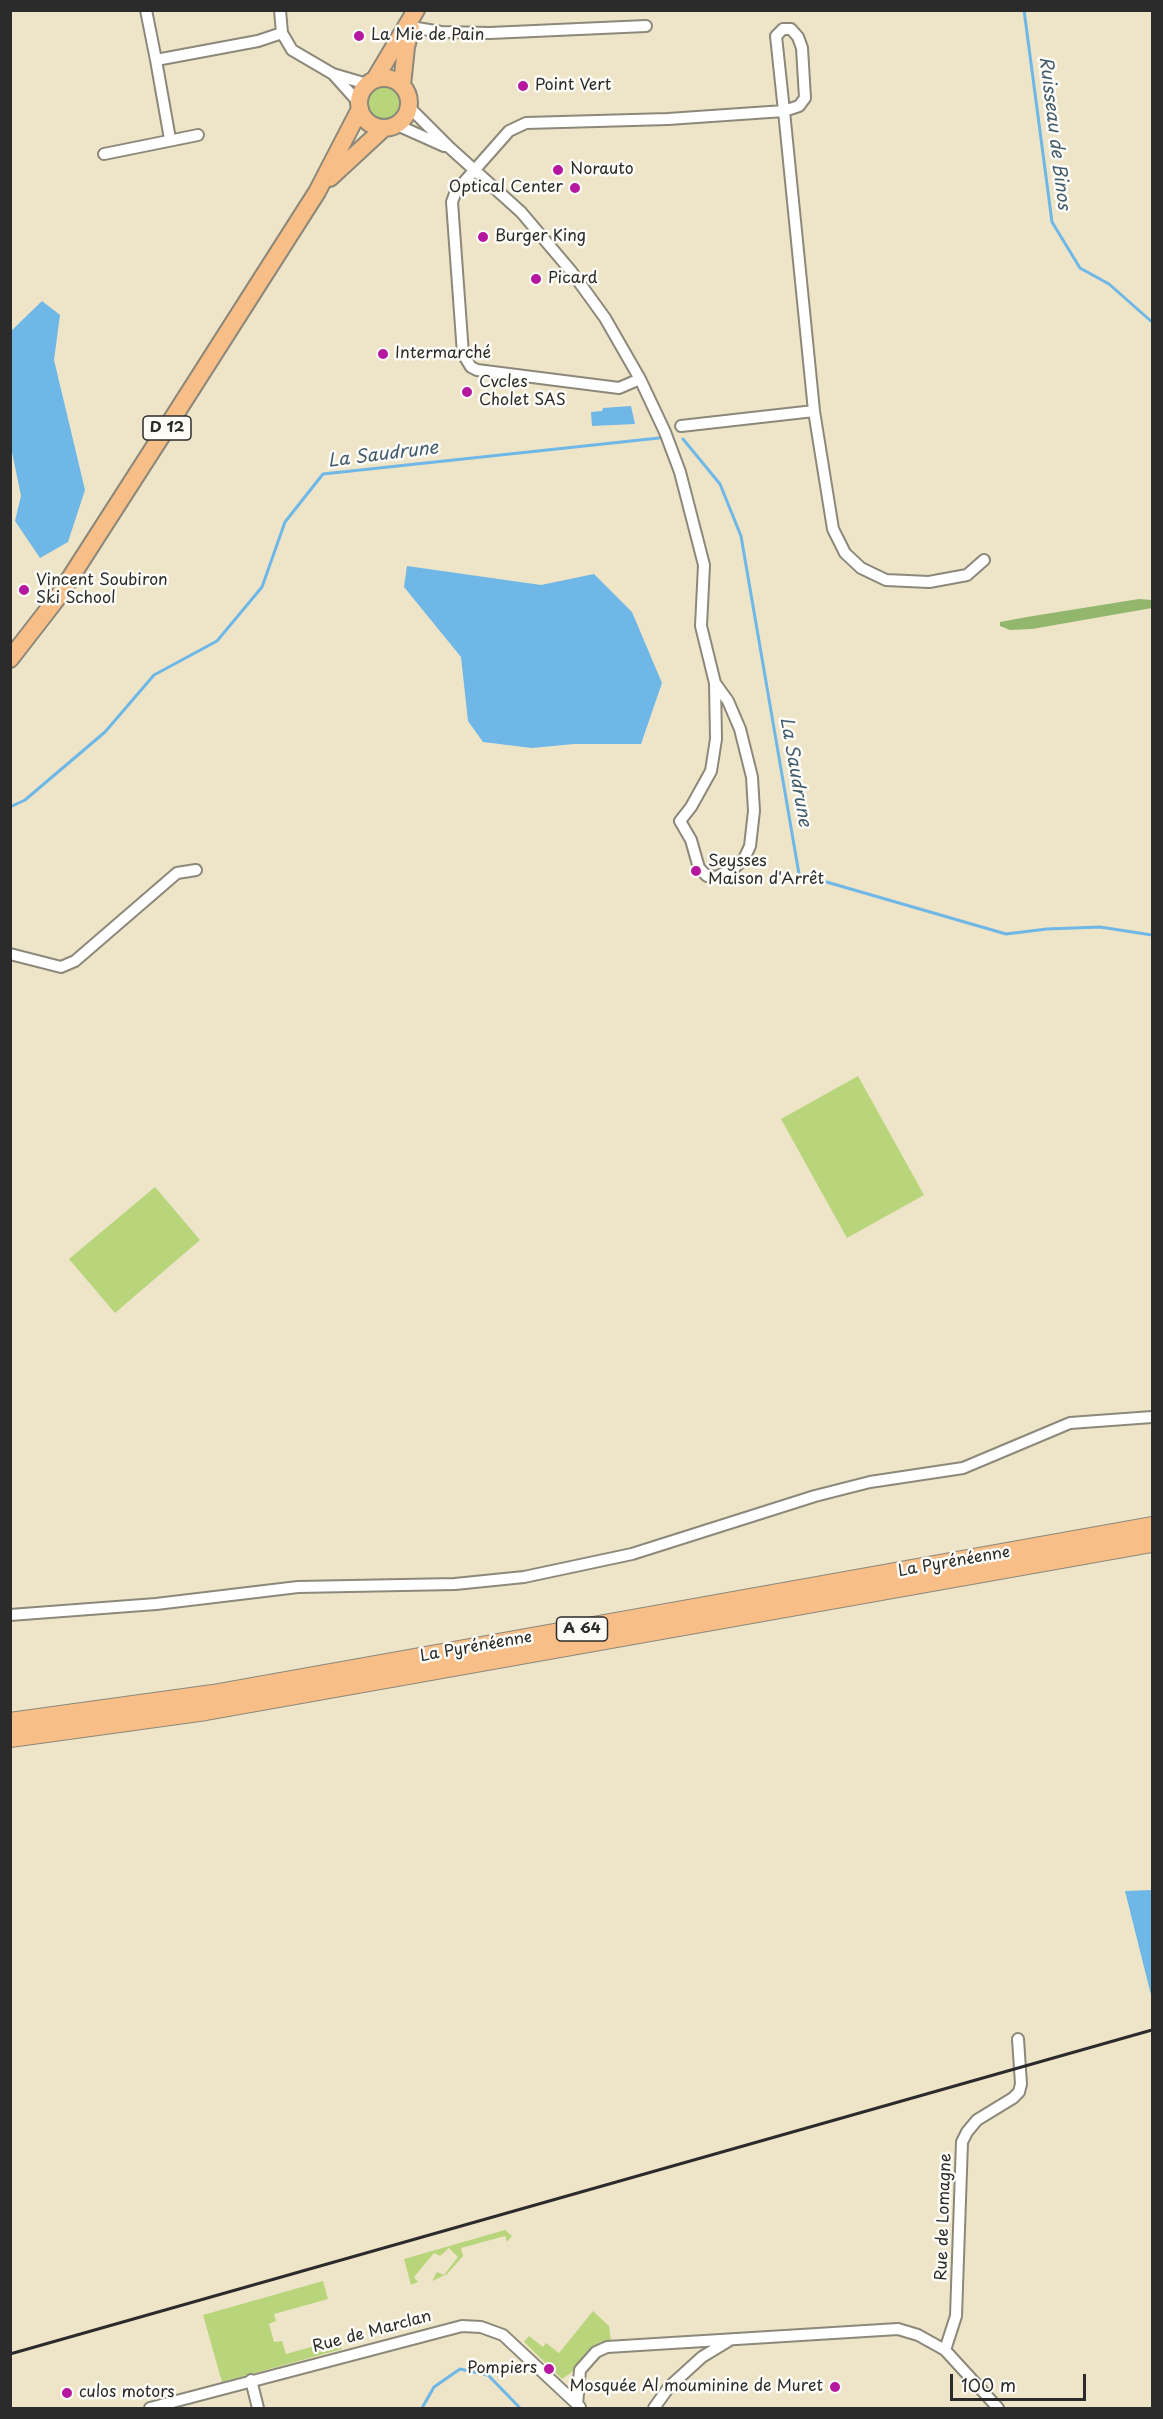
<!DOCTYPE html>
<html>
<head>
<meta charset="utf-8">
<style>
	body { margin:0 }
	#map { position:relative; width:1163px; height:2419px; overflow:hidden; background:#eee5c8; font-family:"Playpen Sans",sans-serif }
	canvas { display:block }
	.frame { position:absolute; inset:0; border:12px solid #2b2b2b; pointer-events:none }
	.scale { position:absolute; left:950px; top:2374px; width:136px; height:27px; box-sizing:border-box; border:3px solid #2b2b2b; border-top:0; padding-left:8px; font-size:18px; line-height:21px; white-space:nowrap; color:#2b2b2b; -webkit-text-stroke:4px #fdfcf7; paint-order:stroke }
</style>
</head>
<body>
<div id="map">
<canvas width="1163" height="2419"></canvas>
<div class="frame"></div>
<div class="scale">100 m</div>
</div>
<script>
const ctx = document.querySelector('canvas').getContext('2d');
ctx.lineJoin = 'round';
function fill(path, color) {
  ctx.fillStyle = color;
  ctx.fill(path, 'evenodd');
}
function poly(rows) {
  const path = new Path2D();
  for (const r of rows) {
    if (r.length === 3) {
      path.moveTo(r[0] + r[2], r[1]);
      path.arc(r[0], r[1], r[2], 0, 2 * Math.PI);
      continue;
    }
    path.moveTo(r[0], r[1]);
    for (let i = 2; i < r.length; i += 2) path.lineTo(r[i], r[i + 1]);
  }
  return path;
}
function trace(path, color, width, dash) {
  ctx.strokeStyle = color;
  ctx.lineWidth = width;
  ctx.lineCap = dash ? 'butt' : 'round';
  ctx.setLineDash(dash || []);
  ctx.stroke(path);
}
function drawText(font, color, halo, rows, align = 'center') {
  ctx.font = font + ' "Playpen Sans",sans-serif';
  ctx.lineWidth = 5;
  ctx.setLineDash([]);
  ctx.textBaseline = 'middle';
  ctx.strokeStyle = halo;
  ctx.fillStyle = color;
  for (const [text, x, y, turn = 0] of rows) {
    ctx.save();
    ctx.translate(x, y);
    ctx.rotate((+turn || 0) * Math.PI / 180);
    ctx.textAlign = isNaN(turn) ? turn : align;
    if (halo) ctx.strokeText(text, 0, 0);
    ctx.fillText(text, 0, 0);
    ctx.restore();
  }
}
const green = poly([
	[384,103,17],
	[858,1076,924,1195,847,1238,781,1119],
	[155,1187,200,1240,115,1313,69,1259],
	[505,2230,512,2236,507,2242,505,2236,461,2248,463,2256,447,2274,432,2281,437,2272,444,2275,458,2257,449,2248,440,2256,434,2253,414,2277,418,2282,411,2285,404,2259],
	[323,2281,328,2299,274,2314,276,2321,269,2324,274,2342,282,2341,286,2354,340,2339,342,2349,222,2382,203,2315],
	[593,2311,609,2326,611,2341,601,2342,587,2352,573,2371,562,2379,524,2342,529,2336,543,2347,546,2343,559,2353]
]);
const forest = poly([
	[1139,599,1152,600,1152,608,1032,629,1010,630,1000,626,1000,622,1027,617]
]);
const water = poly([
	[42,301,60,315,54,360,85,490,68,542,40,558,15,521,21,496,11,447,10,332],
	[631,406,635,424,592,426,591,412,602,411,603,408],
	[407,566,541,585,594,574,632,612,662,683,641,744,574,744,532,748,483,742,468,721,461,657,404,587],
	[1152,1890,1152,1999,1125,1891]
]);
const stream = poly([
	[1024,10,1052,222,1080,268,1109,284,1152,322],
	[683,439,720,484,741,536,799,874,1006,934,1047,929,1100,927,1152,935],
	[10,807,25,800,105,732,154,675,217,641,262,587,285,522,323,474,659,438],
	[422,2408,434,2387,460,2369,488,2375,520,2408]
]);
const minor = poly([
	[146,10,156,60,258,41,282,33],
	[280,10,282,33,292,50,333,74],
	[411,27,441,32,490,33,646,26],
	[783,29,791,29,798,37,802,48,805,98,799,106,784,111,776,36,783,29],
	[156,60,170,139],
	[359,103,333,74,367,84],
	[409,107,450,148,521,212,571,271,605,318,640,379,665,432,680,472,704,565,701,626,715,683,716,739,711,771,691,807,680,821,691,840,699,868,707,876,716,877,733,869,744,859,750,846,754,811,752,777,740,729,728,701,715,683],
	[397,125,444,146],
	[104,154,198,135],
	[640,379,619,388,477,370,471,367,463,354,452,202,456,191,509,131,526,123,668,119,784,111,814,411,833,529,845,553,861,568,886,580,929,582,967,575,984,560],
	[681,426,814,411],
	[10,954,61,967,75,961,177,873,196,870],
	[10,1615,156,1604,298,1587,455,1584,524,1577,632,1554,815,1496,870,1482,963,1468,1070,1423,1152,1417],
	[945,2350,956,2316,962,2142,967,2132,977,2120,1013,2098,1019,2092,1021,2084,1018,2039],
	[251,2380,258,2408],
	[577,2405,580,2370,596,2352,607,2347,898,2329,918,2335,945,2350,998,2408],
	[150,2408,462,2326,481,2327,503,2335,580,2407],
	[654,2408,669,2387,702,2357,730,2340]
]);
const primary = poly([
	[384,103,25],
	[375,79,416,10],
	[402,85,406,47,411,28],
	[330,178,384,128],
	[10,659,58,597,171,421,317,192,360,109]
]);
const motorway = poly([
	[10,1723,213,1695,1152,1527],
	[10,1737,206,1710,1152,1542]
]);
const rail = poly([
	[10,2354,1152,2030]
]);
const markers = [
	[359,36,6,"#b5179e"],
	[523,86,6,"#b5179e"],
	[558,170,6,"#b5179e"],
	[575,188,6,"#b5179e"],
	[483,237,6,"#b5179e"],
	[536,279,6,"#b5179e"],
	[383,354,6,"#b5179e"],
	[467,392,6,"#b5179e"],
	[24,590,6,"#b5179e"],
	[696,871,6,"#b5179e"],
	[549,2369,6,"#b5179e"],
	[835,2387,6,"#b5179e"],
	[67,2393,6,"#b5179e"]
];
const shields = [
	[167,428,48],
	[582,1629,51]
];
const shieldNames = [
	["D 12",167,428],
	["A 64",582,1629]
];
const poiNames = [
	["La Mie de Pain",371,36],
	["Point Vert",535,86],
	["Norauto",570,170],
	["Optical Center",563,188,"right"],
	["Burger King",495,237],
	["Picard",548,279],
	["Intermarché",395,354],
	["Cvcles",479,383],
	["Cholet SAS",479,401],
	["Vincent Soubiron",36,581],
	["Ski School",36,599],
	["Seysses",708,862],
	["Maison d'Arrêt",708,880],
	["Pompiers",537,2369,"right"],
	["Mosquée Al mouminine de Muret",823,2387,"right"],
	["culos motors",79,2393]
];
const streetNames = [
	["La Pyrénéenne",954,1562,-10],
	["La Pyrénéenne",476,1647,-10],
	["Rue de Lomagne",944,2217,-88],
	["Rue de Marclan",372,2332,-15]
];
const waterNames = [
	["Ruisseau de Binos",1054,133,83],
	["La Saudrune",383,455,-7],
	["La Saudrune",795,772,80]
];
fill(green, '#b8d57c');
fill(forest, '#92b66c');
fill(water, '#6fb7e7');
trace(stream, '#6fb7e7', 3);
trace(minor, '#8c887a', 14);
trace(primary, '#8c887a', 20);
trace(motorway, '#8c887a', 22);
trace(minor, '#fff', 10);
trace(primary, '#f7be88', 16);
trace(motorway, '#f7be88', 20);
trace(rail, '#2b2b2b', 3);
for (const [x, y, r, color] of markers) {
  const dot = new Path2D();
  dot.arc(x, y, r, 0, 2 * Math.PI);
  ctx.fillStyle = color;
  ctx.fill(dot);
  trace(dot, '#fdfcf7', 2);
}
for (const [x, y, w] of shields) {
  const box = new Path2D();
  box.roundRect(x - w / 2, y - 12, w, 24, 4.5);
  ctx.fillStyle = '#fdfcf7';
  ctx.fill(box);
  trace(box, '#2b2b2b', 1.5);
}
drawText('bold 15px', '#2b2b2b', null, shieldNames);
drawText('16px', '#2b2b2b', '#fdfcf7', poiNames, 'left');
drawText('16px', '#2b2b2b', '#fdfcf7', streetNames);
drawText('italic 18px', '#435c6d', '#fdfcf7', waterNames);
</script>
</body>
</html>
